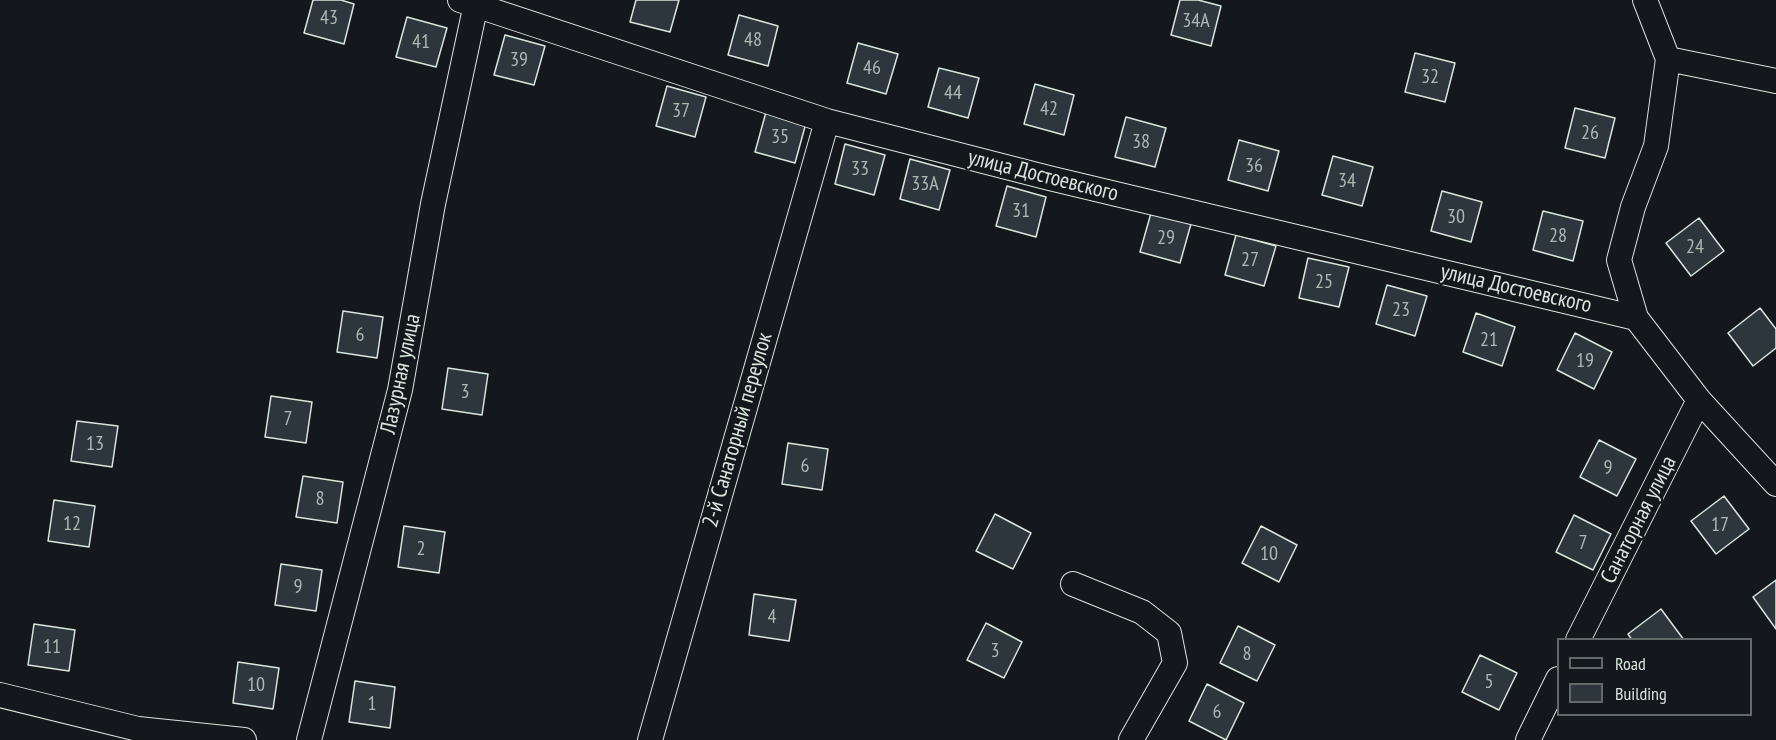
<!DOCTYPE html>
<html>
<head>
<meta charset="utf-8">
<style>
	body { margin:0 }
	#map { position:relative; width:1776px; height:740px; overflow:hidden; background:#14181c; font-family:"PT Sans Narrow",sans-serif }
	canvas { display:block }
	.legend { position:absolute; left:1557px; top:638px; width:195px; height:78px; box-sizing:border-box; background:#14181c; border:2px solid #626a69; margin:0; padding:8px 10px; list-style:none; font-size:18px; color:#d8e6dc }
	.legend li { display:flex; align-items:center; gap:12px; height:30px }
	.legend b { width:30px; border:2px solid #626a69 }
</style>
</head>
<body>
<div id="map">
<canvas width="1776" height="740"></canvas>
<ul class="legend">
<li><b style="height:8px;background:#14181c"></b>Road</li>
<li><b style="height:16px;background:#2c363c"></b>Building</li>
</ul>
</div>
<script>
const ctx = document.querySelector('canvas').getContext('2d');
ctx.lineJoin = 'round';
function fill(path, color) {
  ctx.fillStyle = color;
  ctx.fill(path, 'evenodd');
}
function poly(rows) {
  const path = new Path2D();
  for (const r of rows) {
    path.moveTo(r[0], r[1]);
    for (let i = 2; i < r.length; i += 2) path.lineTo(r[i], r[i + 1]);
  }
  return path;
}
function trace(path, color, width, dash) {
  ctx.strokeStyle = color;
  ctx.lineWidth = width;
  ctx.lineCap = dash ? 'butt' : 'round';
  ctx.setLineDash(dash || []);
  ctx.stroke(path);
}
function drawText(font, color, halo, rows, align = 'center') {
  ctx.font = font + ' "PT Sans Narrow",sans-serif';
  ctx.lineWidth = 4.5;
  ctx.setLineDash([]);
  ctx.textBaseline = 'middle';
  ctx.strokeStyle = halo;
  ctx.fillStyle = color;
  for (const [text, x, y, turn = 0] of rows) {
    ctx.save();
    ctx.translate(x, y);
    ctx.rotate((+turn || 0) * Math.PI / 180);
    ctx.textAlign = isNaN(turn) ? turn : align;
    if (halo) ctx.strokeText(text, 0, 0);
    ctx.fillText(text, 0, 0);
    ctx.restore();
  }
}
const building = poly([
	[313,0,341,0,354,4,344,44,304,33,313,0],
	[636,0,679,0,670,32,630,22,636,0],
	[1180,0,1198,0,1221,6,1211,46,1171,35,1180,0],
	[739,15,778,26,768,66,728,55,739,15],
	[407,17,447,28,436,67,396,57,407,17],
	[505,35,545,46,534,85,494,75,505,35],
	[858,43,898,54,886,94,847,83,858,43],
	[1415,53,1455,63,1445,102,1405,92,1415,53],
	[939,68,979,78,968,118,928,107,939,68],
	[1035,84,1074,95,1064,135,1024,124,1035,84],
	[667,86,706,97,695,137,656,126,667,86],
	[1575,108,1615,118,1605,158,1565,148,1575,108],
	[766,112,806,123,795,163,755,152,766,112],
	[1126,117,1166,128,1155,167,1115,157,1126,117],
	[1239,140,1279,151,1268,191,1228,180,1239,140],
	[845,144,885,155,874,195,835,184,845,144],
	[1333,156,1373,167,1362,206,1322,195,1333,156],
	[910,159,950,170,939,210,900,199,910,159],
	[1007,186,1046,197,1036,237,996,226,1007,186],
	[1442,191,1482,202,1471,242,1431,231,1442,191],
	[1543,211,1583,221,1573,261,1533,250,1543,211],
	[1151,213,1191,224,1180,263,1140,252,1151,213],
	[1699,218,1724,251,1691,276,1666,243,1699,218],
	[1236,235,1276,246,1264,286,1225,275,1236,235],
	[1308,258,1349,267,1339,307,1299,298,1308,258],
	[1387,285,1427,296,1415,336,1376,324,1387,285],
	[1760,308,1776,329,1776,348,1753,366,1728,333,1760,308],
	[343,311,383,317,377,358,337,352,343,311],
	[1476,313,1515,327,1502,366,1463,352,1476,313],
	[1575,333,1612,352,1594,389,1557,370,1575,333],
	[448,368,488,374,482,415,442,409,448,368],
	[271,396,312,402,306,443,265,437,271,396],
	[77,421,118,426,112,467,71,461,77,421],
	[1599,440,1636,459,1617,496,1580,477,1599,440],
	[788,443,828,449,822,490,782,484,788,443],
	[303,476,343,482,337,523,296,517,303,476],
	[1724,496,1749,529,1716,554,1691,521,1724,496],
	[54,500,95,506,89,547,48,541,54,500],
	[995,514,1031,533,1013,569,976,551,995,514],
	[1574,515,1611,534,1593,570,1556,552,1574,515],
	[404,526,445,532,439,573,398,567,404,526],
	[1261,526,1297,545,1279,582,1242,563,1261,526],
	[281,564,322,570,316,611,275,605,281,564],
	[1776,580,1776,629,1753,597,1776,580],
	[754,594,796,600,789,641,749,635,754,594],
	[1661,609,1684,640,1632,640,1628,634,1661,609],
	[986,623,1022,642,1004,678,967,660,986,623],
	[34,624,75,630,69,671,28,665,34,624],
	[1238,626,1275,645,1257,681,1220,663,1238,626],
	[1480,655,1517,673,1499,710,1462,692,1480,655],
	[238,662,279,668,273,709,233,703,238,662],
	[355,681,395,687,390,728,349,722,355,681],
	[1207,684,1244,703,1226,740,1189,721,1207,684]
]);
const street = poly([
	[460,0,827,121,1049,178,1636,318],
	[1645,0,1668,59,1656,146,1633,207,1619,260,1636,318,1699,400,1776,484],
	[1668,59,1776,81],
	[1073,584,1142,612,1169,633,1175,663,1131,740],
	[1578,640,1699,400],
	[0,695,138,729,244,740],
	[309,740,400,390,433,204,476,4],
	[650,740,827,121],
	[1528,740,1558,679]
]);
const numberNames = [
	["43",329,18],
	["34А",1196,21],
	["48",753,40],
	["41",421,42],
	["39",519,60],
	["46",872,68],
	["32",1430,77],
	["44",953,93],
	["42",1049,109],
	["37",681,111],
	["26",1590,133],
	["35",780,137],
	["38",1141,142],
	["36",1254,166],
	["33",860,169],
	["34",1347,181],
	["33А",925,184],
	["31",1021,211],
	["30",1456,217],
	["28",1558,236],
	["29",1166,238],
	["24",1695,247],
	["27",1250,260],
	["25",1324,282],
	["23",1401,310],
	["6",360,335],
	["21",1489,340],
	["19",1585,361],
	["3",465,392],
	["7",288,419],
	["13",95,444],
	["6",805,466],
	["9",1608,468],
	["8",320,499],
	["12",72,524],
	["17",1720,525],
	["7",1583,543],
	["2",421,549],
	["10",1269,554],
	["9",298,587],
	["4",772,617],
	["11",52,647],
	["3",995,651],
	["8",1247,654],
	["5",1489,682],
	["10",256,685],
	["1",372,704],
	["6",1217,712]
];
const streetNames = [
	["улица Достоевского",1043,176,14],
	["улица Достоевского",1516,289,13],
	["Лазурная улица",401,374,-78],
	["2-й Санаторный переулок",738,430,-74],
	["Санаторная улица",1639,520,-63]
];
fill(building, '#2c363c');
trace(building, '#d8e6dc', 1.5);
trace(street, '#d8e6dc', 26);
trace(street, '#14181c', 24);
drawText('20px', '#adbab4', null, numberNames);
drawText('22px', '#d8e6dc', '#14181c', streetNames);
</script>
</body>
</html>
